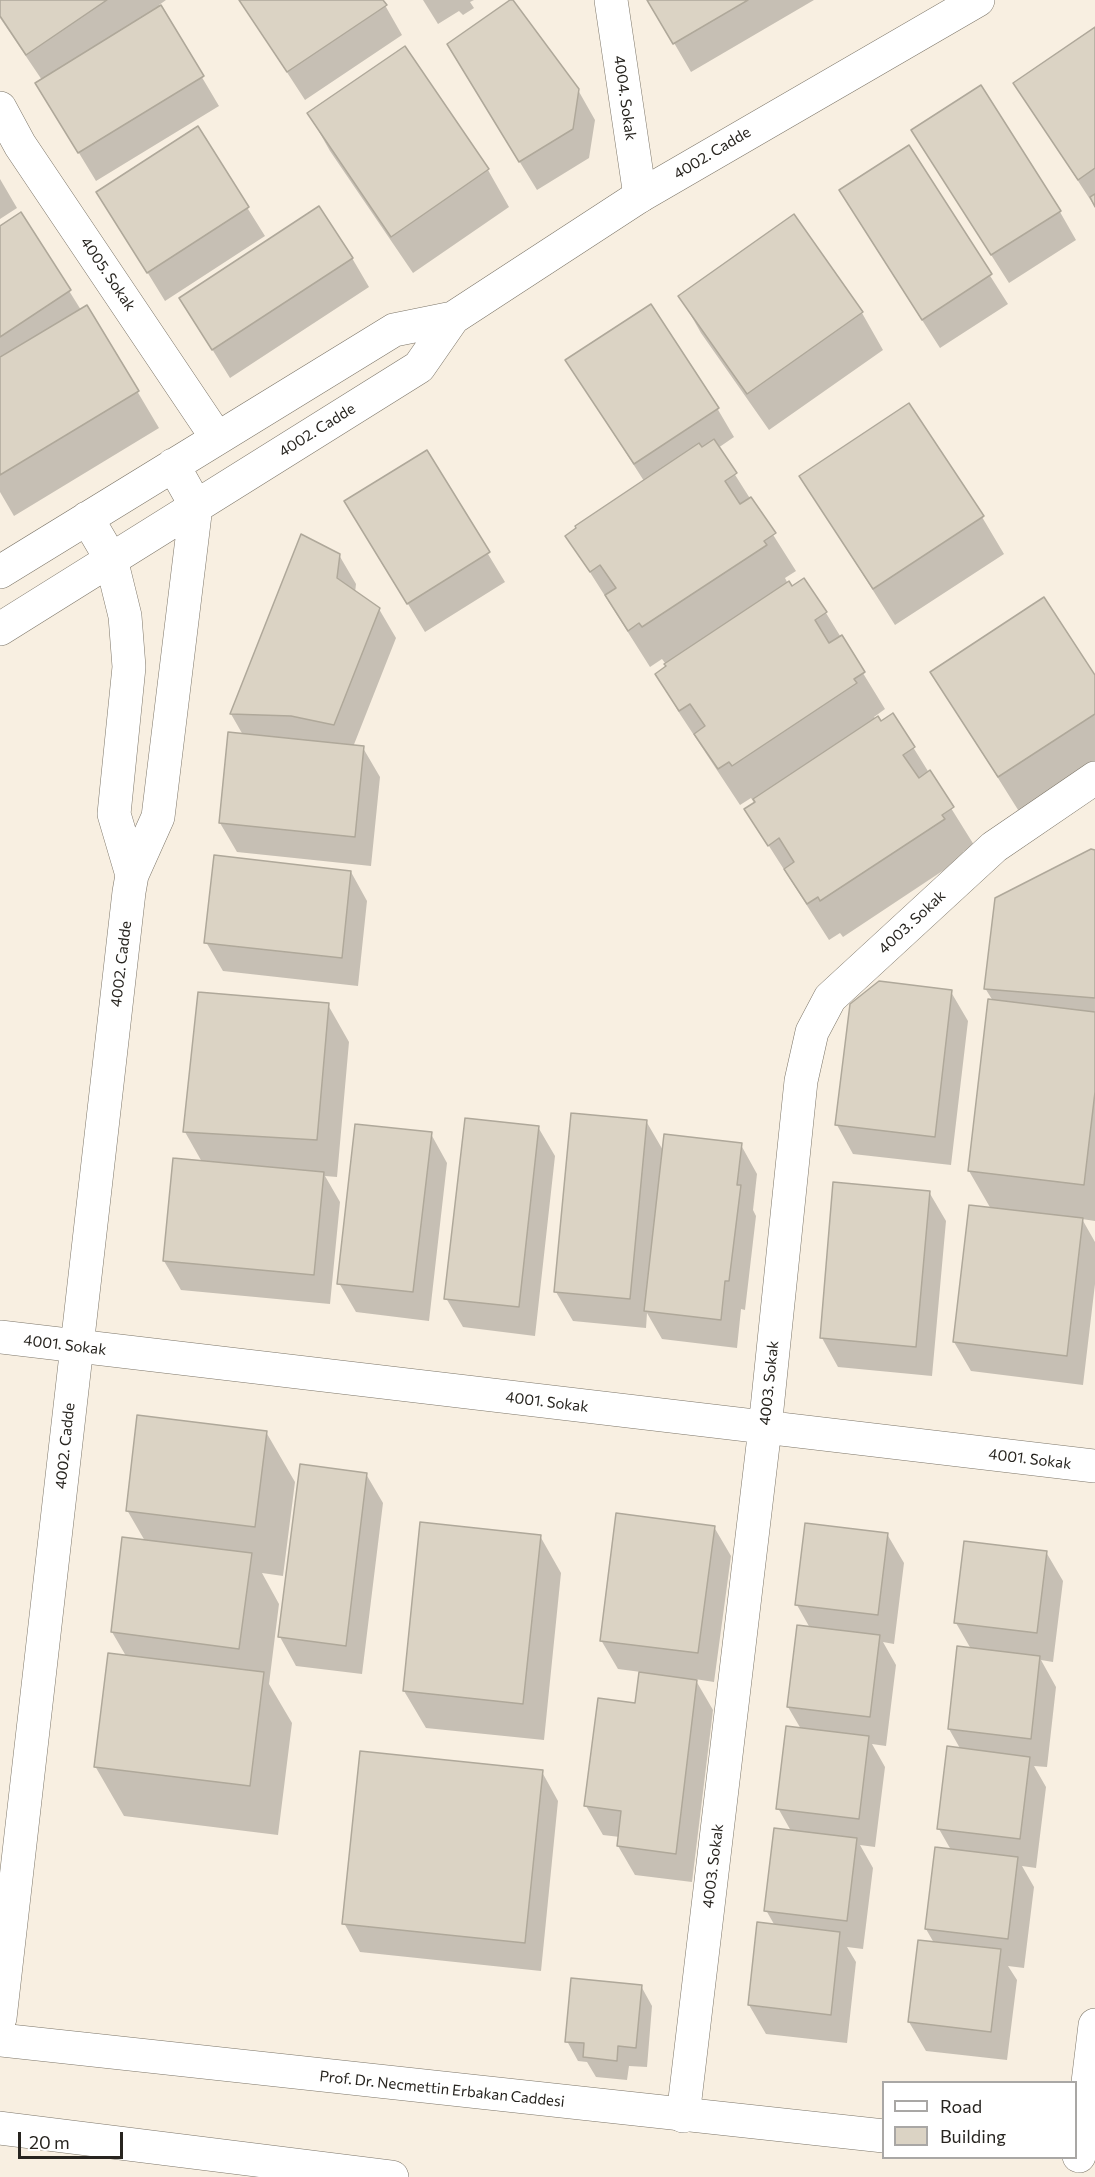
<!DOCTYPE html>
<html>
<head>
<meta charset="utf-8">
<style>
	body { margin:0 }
	#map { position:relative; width:1095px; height:2177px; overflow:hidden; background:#f8efe1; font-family:Commissioner,sans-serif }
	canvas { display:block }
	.legend { position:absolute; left:882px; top:2081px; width:195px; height:78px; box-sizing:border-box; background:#fff; border:2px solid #a9a7a5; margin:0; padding:8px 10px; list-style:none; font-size:18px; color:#27241f }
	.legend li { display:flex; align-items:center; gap:12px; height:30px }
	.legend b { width:30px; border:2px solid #a9a7a5 }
	.scale { position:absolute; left:18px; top:2132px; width:105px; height:27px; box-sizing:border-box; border:3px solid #27241f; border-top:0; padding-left:8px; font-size:18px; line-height:21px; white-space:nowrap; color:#27241f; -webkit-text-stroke:4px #fff; paint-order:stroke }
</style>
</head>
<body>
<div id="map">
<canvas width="1095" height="2177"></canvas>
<ul class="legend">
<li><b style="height:8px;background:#fff"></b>Road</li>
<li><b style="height:16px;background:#dbd3c4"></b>Building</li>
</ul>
<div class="scale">20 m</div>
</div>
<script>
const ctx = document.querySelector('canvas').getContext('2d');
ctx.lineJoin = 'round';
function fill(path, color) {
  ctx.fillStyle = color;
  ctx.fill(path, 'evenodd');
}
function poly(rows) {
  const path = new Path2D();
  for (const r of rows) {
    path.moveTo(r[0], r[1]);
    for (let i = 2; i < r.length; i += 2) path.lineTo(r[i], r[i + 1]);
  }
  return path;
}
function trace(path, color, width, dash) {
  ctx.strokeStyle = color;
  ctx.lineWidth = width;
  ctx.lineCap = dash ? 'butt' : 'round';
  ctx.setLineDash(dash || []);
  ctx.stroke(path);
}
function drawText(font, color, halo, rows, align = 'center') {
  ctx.font = font + ' Commissioner,sans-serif';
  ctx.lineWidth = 5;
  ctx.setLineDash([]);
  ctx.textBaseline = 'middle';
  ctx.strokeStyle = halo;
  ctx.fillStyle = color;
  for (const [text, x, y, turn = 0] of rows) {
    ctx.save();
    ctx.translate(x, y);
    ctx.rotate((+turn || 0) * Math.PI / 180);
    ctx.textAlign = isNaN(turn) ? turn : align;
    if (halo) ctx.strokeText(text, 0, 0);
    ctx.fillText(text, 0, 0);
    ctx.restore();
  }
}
const shadow = poly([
	[0,0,166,0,159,5,219,106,96,181,54,112,42,80,0,18],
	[240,0,382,0,402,35,305,100],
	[423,0,474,0,470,2,474,8,463,15,459,11,438,24],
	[649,0,814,0,691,72],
	[1095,28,1095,207,1015,84],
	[405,48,488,170,509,207,413,273,330,151,309,114],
	[465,73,578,90,595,120,589,158,537,190],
	[197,128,265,236,165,301,98,192],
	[908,147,1008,304,940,348,858,220],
	[930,159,1060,212,1076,240,1009,283],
	[0,179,17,208,0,219],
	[21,214,81,310,137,391,159,428,14,516,0,492,0,228],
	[794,216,862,313,883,350,769,430,701,333,680,296],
	[352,258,369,287,230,378,181,299],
	[567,361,717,408,734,437,718,448,796,571,785,578,788,584,826,613,885,709,874,717,876,720,881,723,893,715,974,845,963,852,965,856,843,937,840,933,829,940,746,810,755,804,751,798,740,805,678,711,657,674,668,667,662,659,650,667,567,536,644,481],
	[426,452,505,582,425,632,363,530],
	[801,477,982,517,1004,554,895,625],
	[339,555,356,584,355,593,379,609,396,638,353,747,363,748,380,777,371,866,237,852,220,823,243,735,231,714],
	[932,673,1095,677,1095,764,1020,813],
	[1095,851,1095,1221,1082,1219,1095,1242,1095,1284,1083,1385,971,1371,954,1342,991,1209,969,1171,993,1001,985,988],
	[351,872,367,901,358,986,223,971,206,942],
	[951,992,968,1021,951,1165,853,1154,837,1125],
	[328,1005,349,1042,337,1177,325,1176,340,1202,330,1304,181,1290,164,1261,174,1159,202,1162,185,1132],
	[646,1121,664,1152,741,1145,757,1174,753,1210,756,1216,745,1310,741,1309,737,1348,662,1339,647,1313,646,1328,573,1321,556,1292],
	[538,1127,555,1156,535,1336,463,1327,446,1298],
	[431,1134,447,1163,429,1321,356,1312,339,1283],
	[929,1192,946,1221,932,1376,838,1367,822,1338],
	[266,1432,295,1482,283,1576,262,1573,279,1604,269,1684,292,1723,278,1835,124,1816,95,1766,126,1656,112,1632,123,1538,145,1541,127,1510],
	[366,1474,383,1503,362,1674,296,1666,280,1637],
	[714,1527,731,1556,714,1682,695,1679,713,1710,692,1882,635,1875,618,1846,620,1837,603,1835,586,1806,636,1704,641,1672,618,1669,601,1640],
	[887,1534,904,1563,894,1644,883,1642,896,1665,886,1746,872,1744,885,1767,875,1847,860,1845,873,1868,863,1949,847,1947,856,1962,847,2043,766,2034,749,2005,775,1926,766,1910,791,1831,778,1808,801,1729,788,1707,810,1628,797,1605],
	[540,1536,561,1573,544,1740,426,1728,404,1691],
	[1046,1552,1063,1581,1053,1662,1041,1660,1056,1687,1047,1767,1034,1766,1046,1787,1036,1868,1022,1866,1034,1887,1024,1968,1008,1966,1017,1980,1007,2060,926,2051,909,2022,934,1943,926,1929,936,1849,951,1850,939,1829,961,1750,949,1729,971,1649,956,1623],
	[542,1772,558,1801,541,1971,360,1952,344,1923],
	[641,1986,652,2006,647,2067,629,2066,627,2080,596,2077,587,2062,578,2061,567,2041]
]);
const building = poly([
	[0,0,107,0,26,55,0,16,0,0],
	[239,0,383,0,387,5,287,72,239,0],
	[510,0,513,0,579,89,573,129,519,162,447,44,510,0],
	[647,0,748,0,673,44,647,0],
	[161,5,204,76,78,153,35,83,161,5],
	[1095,27,1095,168,1078,180,1013,83,1095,27],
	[405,46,489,169,391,237,307,113,405,46],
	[981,85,1061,211,991,255,911,130,981,85],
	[198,126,249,207,147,273,96,192,198,126],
	[909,145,992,274,922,320,839,190,909,145],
	[1095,194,1095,207,1090,197,1095,194],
	[319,206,353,258,212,350,179,298,319,206],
	[21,212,71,290,0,337,0,226,21,212],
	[794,214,863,312,747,394,678,296,794,214],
	[651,304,719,408,634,464,565,360,651,304],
	[87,305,139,391,0,475,0,357,87,305],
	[909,403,984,516,873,589,799,476,909,403],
	[714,439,737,473,725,481,740,504,751,497,776,533,764,541,767,545,642,627,639,623,628,631,605,595,616,588,600,565,590,572,565,536,576,528,575,526,699,443,702,447,714,439],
	[427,450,490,552,407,604,344,501,427,450],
	[301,534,340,554,337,578,380,608,334,725,291,716,230,714,301,534],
	[804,578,827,612,815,620,829,643,842,635,865,672,854,679,857,683,732,766,729,762,718,769,694,734,705,726,690,704,679,711,655,674,666,666,664,664,789,581,792,586,804,578],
	[1044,597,1095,675,1095,714,998,777,930,672,1044,597],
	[893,713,915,747,903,755,919,778,930,770,954,807,942,815,945,819,820,901,818,897,807,904,784,869,794,862,779,838,768,846,744,809,755,802,753,799,878,716,881,721,893,713],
	[228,732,364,746,355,837,219,823,228,732],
	[1091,849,1095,850,1095,998,984,989,995,898,1091,849],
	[214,855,351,871,342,958,204,943,214,855],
	[879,981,952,990,935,1137,835,1125,850,1004,879,981],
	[198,992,329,1003,317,1140,183,1132,198,992],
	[988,999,1095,1012,1095,1092,1084,1185,968,1171,988,999],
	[571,1113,647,1120,630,1299,554,1292,571,1113],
	[465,1118,539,1126,519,1307,444,1299,465,1118],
	[355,1124,432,1132,413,1292,337,1284,355,1124],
	[664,1134,742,1143,737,1185,741,1185,729,1281,725,1281,721,1320,644,1311,664,1134],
	[173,1158,324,1172,314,1275,163,1261,173,1158],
	[833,1182,930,1191,916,1347,820,1338,833,1182],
	[969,1205,1083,1218,1067,1356,953,1342,969,1205],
	[137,1415,267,1431,255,1527,126,1511,137,1415],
	[300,1464,367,1473,346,1646,278,1637,300,1464],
	[616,1513,715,1526,698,1653,600,1641,616,1513],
	[420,1522,541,1535,523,1704,403,1691,420,1522],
	[805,1523,888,1533,878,1615,795,1605,805,1523],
	[122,1537,252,1553,239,1649,111,1632,122,1537],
	[964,1541,1047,1551,1037,1633,954,1623,964,1541],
	[797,1625,880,1635,870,1717,787,1707,797,1625],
	[957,1646,1040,1656,1031,1739,948,1729,957,1646],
	[108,1653,264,1672,250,1786,94,1767,108,1653],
	[639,1672,697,1680,676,1854,617,1846,621,1811,584,1806,598,1698,635,1703,639,1672],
	[786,1726,869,1736,859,1819,776,1809,786,1726],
	[947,1746,1030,1757,1020,1839,937,1829,947,1746],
	[360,1751,543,1770,525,1943,342,1924,360,1751],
	[774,1828,857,1838,847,1921,764,1911,774,1828],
	[935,1847,1018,1857,1008,1939,925,1929,935,1847],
	[757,1922,840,1932,831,2015,748,2005,757,1922],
	[918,1940,1001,1949,991,2032,908,2022,918,1940],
	[571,1978,642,1985,636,2048,618,2046,617,2061,583,2057,584,2043,565,2042,571,1978]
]);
const street = poly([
	[611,0,640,196],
	[0,108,20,145,217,438],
	[0,1337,1095,1466],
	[683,2116,765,1428,801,1081,812,1032,830,998,994,847,1095,778]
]);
const secondary = poly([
	[87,518,111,559,125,616,129,667,114,814,132,875],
	[0,572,394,330,453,318],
	[0,629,419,367,453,318,640,196,978,0],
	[0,2018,129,892,132,875,158,817,196,506,173,465],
	[0,2040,884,2136],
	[0,2128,392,2177],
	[1079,2156,1095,2025]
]);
const streetNames = [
	["4004. Sokak",625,98,82],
	["4002. Cadde",712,153,-31],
	["4005. Sokak",108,274,56],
	["4002. Cadde",317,430,-32],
	["4003. Sokak",912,922,-43],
	["4002. Cadde",121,964,-83],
	["4001. Sokak",65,1345,7],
	["4003. Sokak",769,1383,-84],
	["4001. Sokak",547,1402,7],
	["4002. Cadde",65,1446,-84],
	["4001. Sokak",1030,1459,7],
	["4003. Sokak",713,1866,-83],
	["Prof. Dr. Necmettin Erbakan Caddesi",442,2089,6]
];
fill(shadow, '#0003');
fill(building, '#dbd3c4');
trace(building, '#afa89a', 1.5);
trace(street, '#7c7568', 34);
trace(secondary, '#7c7568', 34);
trace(street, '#fff', 33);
trace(secondary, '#fff', 33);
drawText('15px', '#27241f', '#fff', streetNames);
</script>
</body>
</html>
